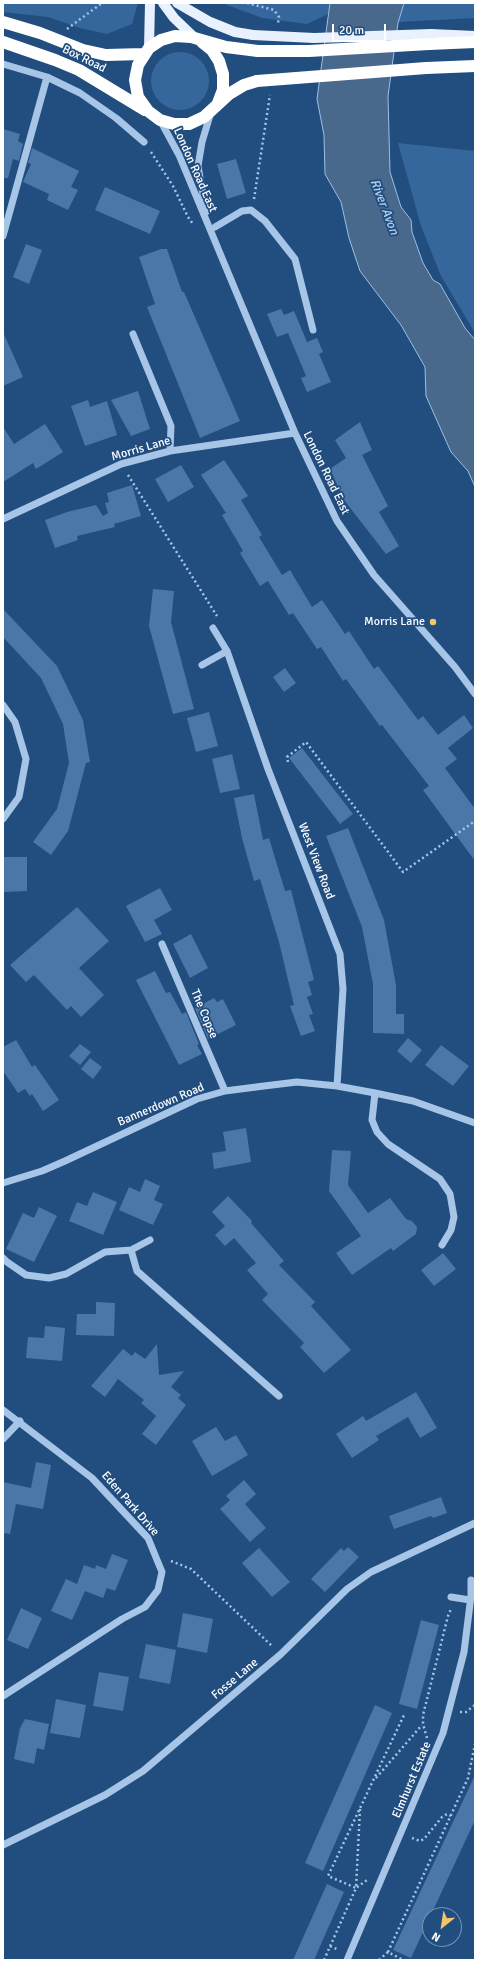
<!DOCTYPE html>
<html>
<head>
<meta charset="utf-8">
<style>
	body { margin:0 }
	#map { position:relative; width:478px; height:1963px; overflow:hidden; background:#214d7f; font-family:Signika,sans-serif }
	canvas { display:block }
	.frame { position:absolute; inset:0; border:4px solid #fff; pointer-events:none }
	.north { position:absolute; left:422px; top:1907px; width:40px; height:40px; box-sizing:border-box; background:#214d7f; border:1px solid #7a94b2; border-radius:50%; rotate:210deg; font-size:11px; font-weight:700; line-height:16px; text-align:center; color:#fff }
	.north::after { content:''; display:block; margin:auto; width:14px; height:18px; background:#f3c768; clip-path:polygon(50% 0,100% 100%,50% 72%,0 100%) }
	.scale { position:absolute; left:332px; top:24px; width:54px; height:18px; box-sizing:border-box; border:2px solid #fff; border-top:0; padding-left:5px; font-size:12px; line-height:14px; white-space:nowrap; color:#fff; -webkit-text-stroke:3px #214d7f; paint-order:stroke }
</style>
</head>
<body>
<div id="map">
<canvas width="478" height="1963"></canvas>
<div class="frame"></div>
<div class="north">N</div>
<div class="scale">20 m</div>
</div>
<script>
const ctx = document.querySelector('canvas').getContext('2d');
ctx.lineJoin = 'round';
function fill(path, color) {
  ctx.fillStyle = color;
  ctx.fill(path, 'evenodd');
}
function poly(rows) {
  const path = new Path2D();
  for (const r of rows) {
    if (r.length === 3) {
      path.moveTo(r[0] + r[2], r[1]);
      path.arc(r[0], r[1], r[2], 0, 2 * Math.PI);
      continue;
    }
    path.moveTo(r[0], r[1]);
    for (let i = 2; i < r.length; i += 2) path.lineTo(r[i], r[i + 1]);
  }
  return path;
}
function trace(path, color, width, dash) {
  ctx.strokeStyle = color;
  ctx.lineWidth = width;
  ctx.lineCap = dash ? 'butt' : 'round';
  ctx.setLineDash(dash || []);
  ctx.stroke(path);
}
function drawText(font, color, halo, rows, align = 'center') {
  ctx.font = font + ' Signika,sans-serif';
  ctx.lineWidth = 3.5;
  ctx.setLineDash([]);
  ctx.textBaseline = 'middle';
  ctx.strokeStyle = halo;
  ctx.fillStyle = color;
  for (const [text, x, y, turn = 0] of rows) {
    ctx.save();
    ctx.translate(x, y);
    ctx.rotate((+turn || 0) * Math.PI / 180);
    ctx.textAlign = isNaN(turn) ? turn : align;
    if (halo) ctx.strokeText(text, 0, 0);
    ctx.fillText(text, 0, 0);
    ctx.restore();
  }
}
const green = poly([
	[3,3,138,3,132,24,107,34,80,28,48,17,3,12],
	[222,3,330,3,328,14,307,24,262,18],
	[404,3,475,3,475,18,398,22],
	[180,81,29],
	[398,143,475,151,475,333,441,276,421,226]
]);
const water = poly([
	[330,3,404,3,398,23,388,96,390,172,401,207,411,220,412,232,423,263,433,280,440,284,465,328,475,340,475,487,468,471,451,452,426,396,425,367,401,325,360,271,349,238,341,202,325,174,324,135,317,99,330,3]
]);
const building = poly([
	[3,129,20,134,18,141,23,144,19,161,13,159,8,178,3,178],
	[32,148,79,171,71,187,78,190,68,210,47,200,49,194,23,182,31,164,28,163],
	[236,159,246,193,227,199,217,164],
	[105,187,160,211,150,234,95,210],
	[26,244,42,250,29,284,13,277],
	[161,249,167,249,182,292,184,292,240,421,200,438,147,307,155,304,139,257],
	[281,309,284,315,294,311,307,342,317,338,323,352,319,354,331,382,307,392,301,378,306,376,288,333,277,337,267,314],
	[3,332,23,377,3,386],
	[138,391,150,429,131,436,111,400],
	[88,400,90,407,107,401,117,435,85,446,71,406],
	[360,422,372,450,362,455,388,506,379,512,399,546,386,554,344,500,330,469,346,458,335,440],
	[45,424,63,452,36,469,33,463,3,482,3,427,14,444],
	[224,460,248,496,241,500,262,535,259,537,282,575,290,570,312,607,322,600,345,634,349,631,374,669,378,666,418,720,423,716,438,735,464,715,473,728,448,748,457,759,445,768,475,809,475,861,423,790,429,786,382,725,380,726,346,679,343,681,321,647,317,649,293,613,289,615,268,581,260,586,240,553,243,551,222,515,226,513,201,475],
	[181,465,194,487,168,502,155,479],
	[132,485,141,516,114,524,115,527,77,536,78,540,55,548,45,520,67,512,96,505,103,516,108,513,105,503,109,502,107,493],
	[153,589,174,591,171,622,194,709,173,714,149,626],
	[3,609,57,666,83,720,90,762,86,763,68,831,51,855,33,842,57,809,69,763,63,724,41,678,3,637],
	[285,668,296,683,284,692,273,677],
	[209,712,218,746,196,752,187,718],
	[302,748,353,814,340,824,289,758],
	[232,754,240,789,220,793,212,759],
	[254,794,263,840,269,838,285,891,291,890,314,980,308,982,312,995,307,997,313,1014,309,1015,315,1031,301,1036,290,1006,294,1005,279,942,260,879,254,881,242,838,234,798],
	[348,828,384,920,396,985,396,1014,404,1014,404,1034,373,1033,373,984,362,927,326,836],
	[3,857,27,857,27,891,3,892],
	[160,888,172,910,154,920,162,934,145,942,126,906],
	[77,907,109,941,79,968,104,995,81,1017,71,1006,67,1010,34,975,26,982,10,965],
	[191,934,208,968,190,978,173,944],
	[155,971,166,993,170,992,182,1014,186,1012,199,1044,197,1045,202,1054,179,1065,136,980],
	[214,998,217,1002,223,999,236,1025,208,1039,195,1008],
	[408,1038,422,1050,411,1063,397,1051],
	[16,1040,32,1067,35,1065,59,1100,43,1111,32,1094,30,1096,25,1089,18,1093,3,1071,3,1047],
	[80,1044,91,1052,80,1065,69,1056],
	[441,1045,469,1066,453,1086,425,1065],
	[90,1058,102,1067,93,1079,81,1069],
	[246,1128,251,1162,214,1169,212,1153,226,1151,223,1132],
	[332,1150,351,1151,348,1185,368,1213,390,1198,406,1219,412,1221,417,1227,416,1234,393,1251,391,1248,352,1275,336,1253,361,1236,329,1191],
	[145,1179,160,1186,154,1200,163,1204,153,1225,119,1210,129,1187,140,1192],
	[93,1192,117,1202,103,1235,69,1221,77,1202,87,1206],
	[228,1196,252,1221,251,1223,284,1261,279,1265,315,1302,311,1306,351,1350,324,1373,300,1347,304,1343,262,1300,268,1294,247,1270,256,1263,234,1238,225,1246,215,1235,225,1226,212,1212],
	[39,1207,57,1216,34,1262,6,1249,23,1213,34,1218],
	[443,1253,456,1269,434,1286,421,1270],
	[96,1302,115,1303,114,1336,76,1335,77,1314,96,1314],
	[45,1326,65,1328,62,1361,26,1358,28,1337,44,1338],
	[157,1344,159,1375,184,1371,171,1387,181,1395,178,1398,186,1405,156,1445,142,1434,156,1416,141,1403,144,1400,118,1379,105,1397,91,1386,123,1349,132,1356,135,1352,145,1359],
	[416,1392,437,1428,420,1438,408,1417,376,1436,379,1440,352,1458,336,1434,363,1416,366,1421],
	[216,1427,225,1441,236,1435,248,1455,212,1476,192,1441],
	[36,1462,51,1465,43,1509,16,1504,10,1534,3,1533,3,1482,31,1488],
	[244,1480,256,1494,245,1504,266,1528,250,1542,220,1509,230,1500,226,1496],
	[441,1497,447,1513,433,1518,431,1516,394,1529,389,1516],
	[348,1547,359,1557,325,1592,311,1579,341,1548,344,1551],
	[259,1548,290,1582,272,1597,242,1563],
	[112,1554,128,1560,115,1591,107,1588,103,1598,85,1591,72,1620,51,1611,66,1579,77,1584,84,1565,95,1569,96,1565,106,1569],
	[21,1608,42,1618,28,1649,7,1640],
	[183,1613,213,1619,207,1653,177,1647],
	[421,1620,439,1625,417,1709,399,1704],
	[146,1644,176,1650,170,1684,139,1678],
	[99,1672,129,1677,123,1711,93,1706],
	[56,1699,86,1705,80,1738,50,1733],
	[375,1705,392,1713,323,1871,305,1863],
	[25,1719,49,1724,44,1750,37,1748,34,1764,14,1759,20,1728],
	[475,1775,475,1820,411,1958,393,1950],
	[327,1884,344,1892,314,1960,293,1960]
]);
const path = poly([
	[247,3,274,10,279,17,278,23],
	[67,29,102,3],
	[151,152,173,186,188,217,193,224],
	[254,199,270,95],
	[128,475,217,616],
	[288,762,287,757,306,742,403,872,475,821],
	[171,1561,191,1569,272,1646],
	[460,1712,466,1712,475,1705],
	[427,1738,423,1724,423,1715,448,1616,451,1609],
	[376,1778,422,1725],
	[360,1809,356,1888,328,1876,404,1715],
	[412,1838,420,1841,424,1839,442,1817,447,1814,451,1816],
	[330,1946,339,1950],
	[388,1952,468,1778,475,1744],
	[324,1960,356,1888,367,1880],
	[379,1960,388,1952,403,1960]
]);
const minor = poly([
	[3,64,47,77,80,93,116,118,144,142],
	[160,120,179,155,295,433,337,521,374,575,455,667,475,694],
	[206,212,198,166,202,142,211,112],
	[215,227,242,211,251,210,265,221,295,259,313,330],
	[3,236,47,77],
	[133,334,171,426,170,451],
	[3,519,121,464,170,451,295,433],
	[213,628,227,651,268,769,340,954,343,989,337,1086],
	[202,665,227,651],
	[3,705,15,722,26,759,19,797,3,819],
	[162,944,225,1091],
	[375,1093,372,1120,377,1132,388,1144,440,1179,450,1194,454,1217,451,1230,442,1245],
	[3,1183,42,1171,65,1161,197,1099,225,1091,264,1086,297,1082,337,1086,375,1093,413,1101,475,1123],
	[131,1250,137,1271,279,1396],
	[3,1258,7,1262,26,1275,49,1278,66,1274,105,1252,131,1250,150,1240],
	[3,1410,92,1478,148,1538,162,1572,158,1590,145,1607,122,1619,3,1696],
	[3,1439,20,1421],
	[451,1597,470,1600],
	[3,1845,105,1795,143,1771,281,1654,347,1589,371,1572,475,1523],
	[347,1960,443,1733,464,1652,471,1596,471,1580]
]);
const major = poly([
	[163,3,174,18,196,39],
	[177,3,210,22,235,32,253,35],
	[431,34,475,36],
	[149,48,150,3]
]);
const highway = poly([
	[3,22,40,33,83,50,106,55,143,54],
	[3,42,55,60,79,70,145,110],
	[202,42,212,50,219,61,223,74,223,90,218,103],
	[429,44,475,42],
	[426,68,475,66],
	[257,81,244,85,229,94,204,117,189,124,174,124,160,120,148,111,138,97,135,80,138,65,149,48,161,40,175,36,191,37,226,47,258,51]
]);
const majorBridge = poly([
	[253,35,314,38,431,34]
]);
const highwayBridge = poly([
	[258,51,309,51,429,44],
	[257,81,426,68]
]);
const markers = [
	[433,622,4,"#f3c768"]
];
const streetNames = [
	["Box Road",84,59,26],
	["London Road East",195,170,66],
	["Morris Lane",141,449,-16],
	["London Road East",326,473,64],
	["West View Road",316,861,69],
	["The Copse",204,1014,67],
	["Bannerdown Road",161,1105,-23],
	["Eden Park Drive",130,1504,49],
	["Fosse Lane",235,1679,-40],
	["Elmhurst Estate",412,1780,-67]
];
const poiNames = [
	["Morris Lane",425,622]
];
const waterNames = [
	["River Avon",384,207,69]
];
fill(green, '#35679d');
fill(water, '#48688c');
trace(water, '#9ac1e8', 1);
fill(building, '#4a77a8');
trace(path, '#a6c5e7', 2.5, [2, 3]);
trace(minor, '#a6c5e7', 7);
trace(major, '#e8f1fd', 10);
trace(highway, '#fff', 12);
trace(majorBridge, '#e8f1fd', 10);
trace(highwayBridge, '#fff', 12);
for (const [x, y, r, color] of markers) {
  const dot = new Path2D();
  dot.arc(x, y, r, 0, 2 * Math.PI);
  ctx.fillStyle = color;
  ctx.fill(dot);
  trace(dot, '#214d7f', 1.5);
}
drawText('12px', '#fff', '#214d7f', streetNames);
drawText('12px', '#fff', '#214d7f', poiNames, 'right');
drawText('italic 13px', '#b1cfef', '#214d7f', waterNames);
</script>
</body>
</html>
